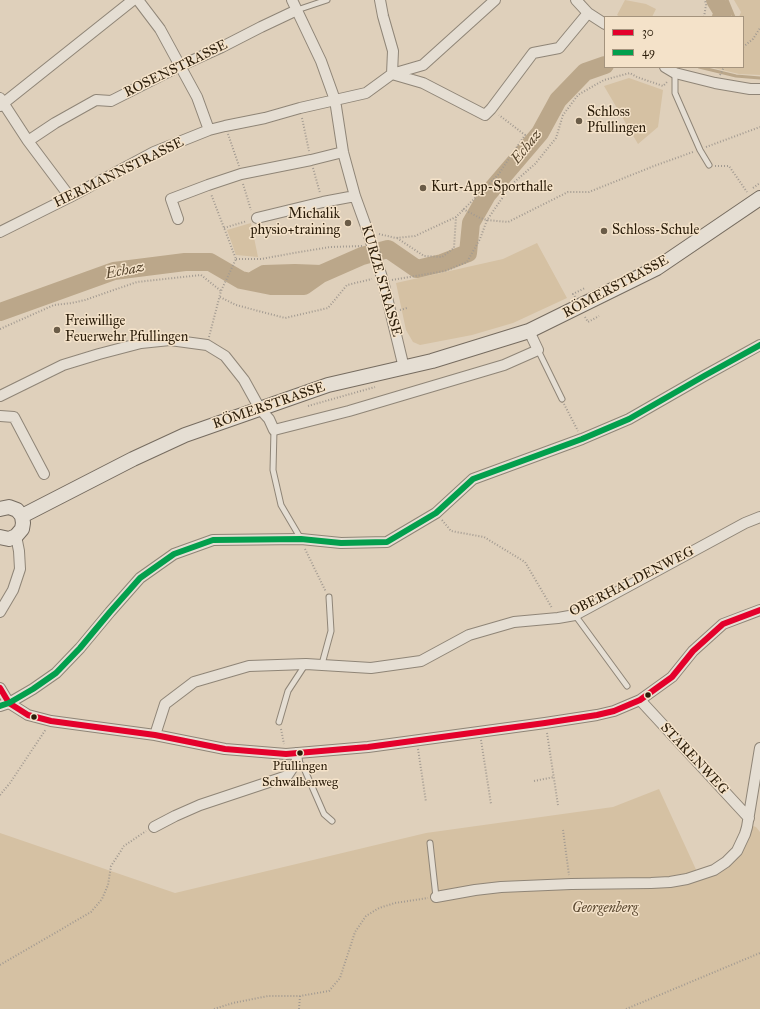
<!DOCTYPE html>
<html>
<head>
<meta charset="utf-8">
<style>
	body { margin:0 }
	#map { position:relative; width:760px; height:1009px; overflow:hidden; background:#dfd0bb; font-family:"IM FELL Great Primer",serif }
	canvas { display:block }
	.legend { position:absolute; left:604px; top:16px; width:140px; height:52px; box-sizing:border-box; background:#f4e2c9; border:1px solid #a4937d; margin:0; padding:5px 7px; list-style:none; font-size:12px; color:#2b1d0a }
	.legend li { display:flex; align-items:center; gap:8px; height:20px }
	.legend b { width:20px; border:1px solid #a4937d }
</style>
</head>
<body>
<div id="map">
<canvas width="760" height="1009"></canvas>
<ul class="legend">
<li><b style="height:5px;background:#e4002b"></b>30</li>
<li><b style="height:5px;background:#029f4d"></b>49</li>
</ul>
</div>
<script>
const ctx = document.querySelector('canvas').getContext('2d');
ctx.lineJoin = 'round';
function fill(path, color) {
  ctx.fillStyle = color;
  ctx.fill(path, 'evenodd');
}
function poly(rows) {
  const path = new Path2D();
  for (const r of rows) {
    path.moveTo(r[0], r[1]);
    for (let i = 2; i < r.length; i += 2) path.lineTo(r[i], r[i + 1]);
  }
  return path;
}
function trace(path, color, width, dash) {
  ctx.strokeStyle = color;
  ctx.lineWidth = width;
  ctx.lineCap = dash ? 'butt' : 'round';
  ctx.setLineDash(dash || []);
  ctx.stroke(path);
}
function drawText(font, color, halo, rows, align = 'center') {
  ctx.font = font + ' "IM FELL Great Primer",serif';
  ctx.lineWidth = 3;
  ctx.setLineDash([]);
  ctx.textBaseline = 'middle';
  ctx.strokeStyle = halo;
  ctx.fillStyle = color;
  for (const [text, x, y, turn = 0] of rows) {
    ctx.save();
    ctx.translate(x, y);
    ctx.rotate((+turn || 0) * Math.PI / 180);
    ctx.textAlign = isNaN(turn) ? turn : align;
    if (halo) ctx.strokeText(text, 0, 0);
    ctx.fillText(text, 0, 0);
    ctx.restore();
  }
}
const green = poly([
	[625,0,646,4,656,9,652,17,620,17,617,15],
	[734,0,760,0,760,75,739,74,710,67,743,67,743,17,739,17,741,12],
	[629,78,663,90,658,127,638,144,604,86],
	[251,223,258,257,236,255,227,230],
	[537,243,567,298,513,323,472,335,420,345,413,342,406,330,396,283,503,259],
	[659,789,699,876,721,868,750,828,753,826,756,827,760,832,760,1009,0,1009,0,833,175,893,426,833,613,807]
]);
const stream = poly([
	[727,0,734,17],
	[699,67,736,76,760,78]
]);
const river = poly([
	[715,0,723,13,721,17],
	[255,279,264,274,295,273,321,274],
	[0,312,114,271,185,262,210,262,241,280,271,286,304,286,321,274,362,256,388,249,417,269,442,263,468,253,471,223,487,195,540,133,558,100,585,72,605,65]
]);
const path = poly([
	[704,17,706,5,705,0],
	[743,47,753,39,760,28],
	[720,75,724,67],
	[302,118,309,151],
	[228,134,239,166],
	[706,147,760,127],
	[715,166,729,166,747,192],
	[313,168,320,193],
	[243,184,251,210],
	[753,188,760,183],
	[463,209,480,218,487,220,508,222,568,192,589,192,654,166,693,152],
	[224,228,247,221],
	[379,234,396,238,415,236,456,217,498,175,525,135,499,115],
	[397,238,424,256,442,257,454,248,456,217],
	[236,259,261,259,294,253,330,247,362,246],
	[392,280,445,271,467,262,480,239,487,220,512,184,535,164,556,138,563,115,578,95,604,80,630,73,637,77,663,86,668,81],
	[220,297,236,305,285,318,328,308,347,285,372,279],
	[575,297,573,294,585,288],
	[400,310,407,308],
	[585,317,588,322,599,316],
	[0,329,54,305,72,303,85,300,137,282,201,275,221,291],
	[209,337,221,291,236,259,211,194],
	[564,404,578,431],
	[308,406,375,387],
	[442,520,451,531,484,537,525,562,552,608],
	[305,549,326,592],
	[281,729,284,744],
	[547,733,558,805],
	[481,740,491,804],
	[418,749,426,802],
	[534,781,554,777],
	[0,795,10,783,46,729],
	[563,830,569,875],
	[0,965,91,912,102,899,108,885,111,866,124,846,146,831],
	[214,1009,233,1003,268,996,300,996,329,991,340,978,355,932,366,916,379,908,395,903,428,898],
	[299,1009,300,996],
	[626,1009,760,953]
]);
const service = poly([
	[297,10,327,0],
	[675,73,675,93,700,150,709,165],
	[538,350,562,399],
	[274,430,273,470,281,505,301,539],
	[575,615,627,686],
	[322,664,331,631,329,597],
	[279,722,288,691,305,665],
	[297,761,303,766,324,814,332,821],
	[430,843,436,897]
]);
const minor = poly([
	[138,0,160,29,197,97,209,130],
	[292,0,321,61,335,100,343,152,355,196,368,232,383,281,404,368],
	[380,0,383,16,393,51,392,74],
	[576,0,588,13,605,24],
	[665,67,675,73,715,83,750,89,760,89],
	[392,74,423,83,485,115,491,109,533,53,559,48,588,13],
	[0,98,28,141,70,197],
	[0,106,133,0],
	[28,141,55,123,96,100,111,101,180,66,222,47,261,27,297,10],
	[257,218,323,202,355,196],
	[178,219,171,199,208,185,241,174,311,160,343,152],
	[0,232,70,197,154,152,209,130,225,126,265,118,300,108,366,93,392,74,423,65,495,0],
	[0,396,63,365,99,354,141,343,170,340,207,345,225,356,244,380,260,409,269,419,274,430,349,411,504,365,538,350,529,331],
	[0,416,14,417,44,474],
	[0,612,13,590,20,569,19,551,16,536],
	[0,688,9,703,28,715,51,721,155,735,225,749,286,754,368,747,545,723,597,715,614,711,640,700,672,677,693,651,723,624,760,610],
	[640,700,749,818],
	[0,706,9,703,33,689,56,673,80,648,110,612,140,578,174,554,213,540,301,539,341,543,387,542,436,513,473,479,582,439,629,419,704,376,760,345],
	[155,735,165,704,194,682,249,666,306,664,371,668,421,661,469,635,514,622,558,618,575,615,745,523,760,517],
	[154,827,175,816,200,805,287,776,297,761,296,753],
	[436,897,475,890,501,887,571,884,651,883,670,882,687,879,714,870,726,862,737,851,745,834,747,827,760,748]
]);
const secondary = poly([
	[0,509,9,507,17,510,22,516,23,523,22,529,16,536,9,539,0,537],
	[22,516,133,459,185,435,328,385,432,361,529,331,657,268,760,198]
]);
const bus1 = poly([
	[0,688,9,703,28,715,51,721,155,735,225,749,286,754,368,747,545,723,597,715,614,711,640,700,672,677,693,651,723,624,760,610]
]);
const bus2 = poly([
	[0,706,9,703,33,689,56,673,80,648,110,612,140,578,174,554,213,540,301,539,341,543,387,542,436,513,473,479,582,439,629,419,704,376,760,345]
]);
const markers = [
	[579,121,4,"#6a5c48"],
	[423,188,4,"#6a5c48"],
	[348,223,4,"#6a5c48"],
	[604,231,4,"#6a5c48"],
	[57,330,4,"#6a5c48"],
	[648,695,3.5,"#2b1d0a"],
	[34,717,3.5,"#2b1d0a"],
	[300,753,3.5,"#2b1d0a"]
];
const busNames = [
	["Pfullingen",300,767],
	["Schwalbenweg",300,783]
];
const streetNames = [
	["ROSENSTRASSE",176,69,-26],
	["HERMANNSTRASSE",119,173,-26],
	["KURZE STRASSE",381,281,74],
	["RÖMERSTRASSE",616,287,-28],
	["RÖMERSTRASSE",269,406,-19],
	["OBERHALDENWEG",632,582,-27],
	["STARENWEG",694,759,47]
];
const poiNames = [
	["Schloss",587,113],
	["Pfullingen",587,129],
	["Kurt-App-Sporthalle",431,188],
	["Michalik",340,215,"right"],
	["physio+training",340,231,"right"],
	["Schloss-Schule",612,231],
	["Freiwillige",65,322],
	["Feuerwehr Pfullingen",65,338]
];
const parkNames = [
	["Georgenberg",605,909]
];
const waterNames = [
	["Echaz",527,147,-51],
	["Echaz",125,271,-11]
];
fill(green, '#d5c1a3');
trace(stream, '#bba78a', 3);
trace(river, '#bba78a', 18);
trace(service, '#8f8577', 7);
trace(minor, '#8f8577', 12);
trace(secondary, '#766c60', 16);
trace(path, '#a29a91', 2, [1, 2]);
trace(service, '#e5ded3', 5);
trace(minor, '#e5ded3', 10);
trace(secondary, '#e5ded3', 14);
trace(bus1, '#e4002b', 6);
trace(bus2, '#029f4d', 6);
for (const [x, y, r, color] of markers) {
  const dot = new Path2D();
  dot.arc(x, y, r, 0, 2 * Math.PI);
  ctx.fillStyle = color;
  ctx.fill(dot);
  trace(dot, '#f4e2c9', 1.5);
}
drawText('13px', '#2b1d0a', '#f4e2c9', busNames);
drawText('14px', '#2b1d0a', '#f4e2c9', streetNames);
drawText('14px', '#2b1d0a', '#f4e2c9', poiNames, 'left');
drawText('italic 14px', '#5c4a32', '#f4e2c9', parkNames);
drawText('italic 15px', '#58472f', '#f4e2c9', waterNames);
</script>
</body>
</html>
